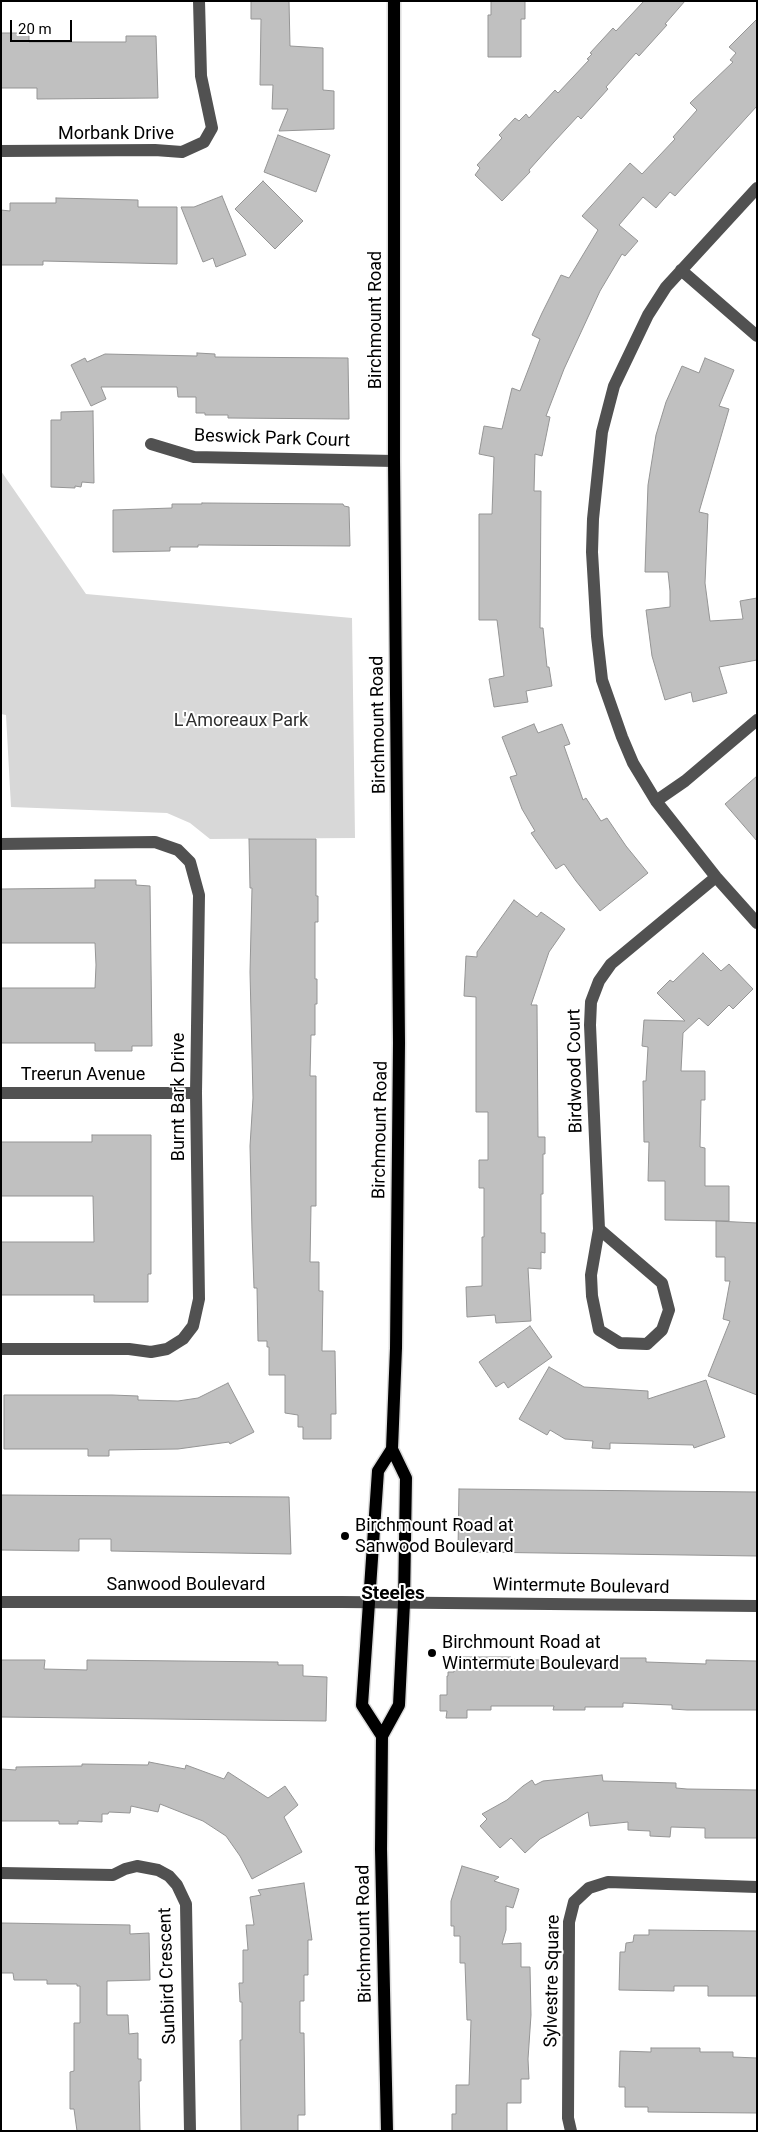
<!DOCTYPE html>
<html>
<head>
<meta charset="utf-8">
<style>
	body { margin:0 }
	#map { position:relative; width:758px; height:2132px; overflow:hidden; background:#fff; font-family:Roboto,sans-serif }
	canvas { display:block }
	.frame { position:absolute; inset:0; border:2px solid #000; pointer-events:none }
	.scale { position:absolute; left:10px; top:20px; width:62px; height:22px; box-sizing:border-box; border:2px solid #000; border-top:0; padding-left:6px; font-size:15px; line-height:18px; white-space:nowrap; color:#000; -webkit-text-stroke:4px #fff; paint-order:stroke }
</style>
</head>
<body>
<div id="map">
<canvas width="758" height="2132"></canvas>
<div class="frame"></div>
<div class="scale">20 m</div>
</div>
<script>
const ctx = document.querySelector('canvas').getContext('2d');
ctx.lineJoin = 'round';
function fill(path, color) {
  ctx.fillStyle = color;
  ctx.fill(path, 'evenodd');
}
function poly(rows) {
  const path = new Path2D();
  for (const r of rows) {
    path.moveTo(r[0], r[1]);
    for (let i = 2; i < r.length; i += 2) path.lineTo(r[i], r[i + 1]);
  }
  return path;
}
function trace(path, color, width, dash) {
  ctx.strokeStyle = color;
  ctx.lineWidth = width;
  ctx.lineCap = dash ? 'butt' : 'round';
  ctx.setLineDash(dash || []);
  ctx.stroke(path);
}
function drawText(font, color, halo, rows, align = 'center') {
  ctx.font = font + ' Roboto,sans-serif';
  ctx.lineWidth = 4;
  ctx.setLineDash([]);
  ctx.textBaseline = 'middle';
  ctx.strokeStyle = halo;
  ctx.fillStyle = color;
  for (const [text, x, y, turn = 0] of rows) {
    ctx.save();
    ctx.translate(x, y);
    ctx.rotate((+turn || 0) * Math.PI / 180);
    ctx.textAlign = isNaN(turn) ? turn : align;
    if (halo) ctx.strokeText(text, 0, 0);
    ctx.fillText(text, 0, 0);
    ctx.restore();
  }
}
const green = poly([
	[1,471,86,594,352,618,355,838,210,839,190,823,167,813,11,807,6,715,1,714]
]);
const building = poly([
	[251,1,289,1,290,46,323,48,323,90,334,91,334,129,279,131,288,109,272,109,273,85,260,85,261,19,251,19,251,1],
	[491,1,525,1,525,19,521,19,521,57,488,57,488,15,491,15,491,1],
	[644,1,685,1,665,24,667,25,639,56,636,53,606,87,608,89,581,119,578,116,554,142,529,170,530,172,502,201,475,175,480,168,477,165,502,138,499,135,515,118,519,121,526,114,529,118,555,90,558,93,589,60,587,59,592,54,590,53,613,28,616,31,644,1],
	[757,19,757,106,675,196,670,192,656,208,643,197,619,225,638,241,625,256,622,254,600,291,564,369,546,416,550,417,542,456,535,454,534,491,541,491,540,628,543,628,547,667,549,667,552,686,526,691,528,702,494,707,489,679,504,676,497,620,479,620,479,514,492,514,494,457,479,454,484,426,502,429,512,388,520,391,540,339,532,335,542,313,561,275,569,278,598,230,582,216,630,163,642,174,675,139,673,137,697,110,690,103,733,62,730,60,736,53,729,47,757,19],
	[1,33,29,33,29,42,126,42,126,36,156,36,158,98,37,99,37,88,1,88,1,33],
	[278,135,330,155,316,192,264,172,278,135],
	[263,181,303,221,275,249,235,209,263,181],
	[222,196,246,255,216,267,213,258,203,262,181,207,194,207,222,196],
	[56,198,138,200,138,207,177,207,177,264,43,261,43,265,1,265,1,210,10,211,10,203,56,203,56,198],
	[197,353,215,354,215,357,348,358,349,419,228,418,228,415,205,415,205,413,196,413,196,397,178,397,177,387,101,387,106,399,91,406,71,365,85,358,87,362,105,354,197,356,197,353],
	[705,358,734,370,719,406,729,409,699,512,708,514,705,583,710,621,743,619,740,601,757,598,757,660,719,667,727,693,693,702,691,692,665,700,652,656,646,610,670,607,670,591,668,572,645,572,646,540,648,485,656,435,666,402,682,366,699,373,705,358],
	[93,411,94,483,82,482,81,487,75,486,75,488,51,487,51,420,61,420,61,412,93,411],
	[202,503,343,504,344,506,349,507,350,546,198,545,198,547,170,547,170,551,113,552,113,510,172,508,172,504,202,504,202,503],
	[534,724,538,733,562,724,570,744,564,746,583,800,586,798,601,821,607,818,626,846,648,873,600,911,576,881,564,864,556,869,531,833,535,831,522,809,510,777,517,775,502,737,534,724],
	[757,776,757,841,725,804,757,776],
	[249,839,316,839,316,896,318,896,318,922,315,922,315,979,317,979,317,1004,315,1004,315,1035,311,1035,310,1076,316,1076,316,1206,311,1206,310,1262,319,1262,319,1291,323,1291,322,1351,335,1351,336,1414,331,1414,331,1439,303,1439,303,1427,298,1427,298,1415,285,1413,285,1375,269,1375,269,1347,267,1347,267,1341,258,1341,257,1288,254,1288,252,1231,250,1146,253,1098,250,972,252,888,250,888,249,839],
	[95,880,136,880,136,885,150,886,152,1046,132,1046,132,1051,95,1051,95,1043,1,1043,1,988,95,988,96,965,95,943,1,943,1,889,95,888,95,880],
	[514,900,537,917,541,912,565,929,549,952,531,1005,537,1005,538,1137,545,1137,545,1154,543,1154,543,1194,541,1194,541,1233,545,1233,545,1253,541,1252,541,1269,528,1268,531,1321,496,1323,495,1315,467,1317,466,1287,482,1286,482,1237,484,1237,484,1188,479,1188,479,1160,488,1160,488,1112,476,1112,476,997,464,996,466,956,477,957,477,952,514,900],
	[703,953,721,971,729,964,753,989,733,1009,729,1005,708,1026,699,1018,683,1033,681,1071,705,1071,705,1100,701,1100,700,1147,705,1148,705,1186,729,1186,729,1221,665,1220,665,1181,648,1181,649,1142,644,1142,643,1081,646,1081,648,1047,642,1046,644,1020,685,1021,657,993,670,980,673,982,703,953],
	[92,1135,151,1135,151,1274,148,1274,148,1302,94,1302,94,1295,1,1295,1,1242,94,1242,93,1196,1,1196,1,1142,92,1142,92,1135],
	[716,1221,757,1223,757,1395,708,1376,730,1321,723,1319,730,1281,725,1281,725,1257,716,1257,716,1221],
	[530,1326,552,1357,508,1388,504,1382,496,1387,479,1362,530,1326],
	[549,1367,584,1387,648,1391,648,1399,706,1380,725,1437,694,1448,693,1445,610,1443,610,1449,592,1448,593,1441,565,1439,550,1430,547,1435,519,1419,549,1367],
	[228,1383,254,1432,230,1444,229,1442,178,1449,109,1450,109,1456,88,1456,88,1449,4,1449,4,1395,112,1395,138,1396,138,1400,178,1401,198,1398,228,1383],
	[459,1489,757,1492,757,1556,473,1552,473,1550,458,1549,459,1489],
	[1,1495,289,1497,291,1554,111,1551,111,1539,79,1539,79,1551,1,1550,1,1495],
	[455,1657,511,1657,511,1659,570,1661,570,1665,608,1665,608,1658,646,1658,646,1662,706,1664,706,1660,757,1661,757,1710,687,1710,672,1709,672,1705,623,1703,623,1707,585,1707,585,1710,553,1710,554,1706,491,1706,491,1710,467,1710,467,1718,446,1718,447,1711,440,1711,440,1695,447,1695,447,1676,448,1676,448,1672,454,1672,455,1657],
	[1,1660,45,1660,44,1669,87,1670,87,1660,278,1662,278,1665,303,1665,303,1676,327,1677,326,1721,1,1717,1,1660],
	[149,1762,185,1769,186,1765,224,1779,228,1772,268,1798,285,1786,298,1805,284,1817,302,1852,252,1879,240,1856,226,1836,203,1821,160,1804,158,1812,131,1806,130,1813,109,1812,108,1814,102,1814,102,1822,78,1821,78,1824,59,1824,59,1821,1,1821,1,1769,16,1770,16,1767,82,1766,82,1764,148,1765,149,1762],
	[602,1775,603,1781,676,1783,676,1788,687,1789,757,1790,757,1838,705,1838,705,1828,671,1827,670,1837,650,1836,650,1831,628,1830,628,1822,590,1826,588,1812,540,1839,525,1853,511,1838,500,1848,480,1826,487,1819,482,1814,507,1800,523,1786,532,1780,535,1785,543,1781,602,1775],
	[462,1866,499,1877,494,1881,519,1889,513,1908,506,1906,506,1930,502,1944,521,1943,521,1967,530,1967,531,2015,528,2059,529,2079,521,2079,521,2103,507,2103,507,2131,452,2131,452,2114,456,2114,456,2085,469,2085,471,2020,467,2020,465,1963,460,1963,460,1936,454,1936,454,1926,451,1926,451,1901,462,1866],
	[304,1883,312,1940,308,1940,308,1975,304,1975,304,2001,300,2001,300,2033,304,2033,305,2115,298,2115,298,2131,241,2131,240,2040,242,2040,242,2002,240,2002,239,1983,243,1983,243,1950,248,1950,246,1925,254,1925,250,1897,261,1895,258,1890,304,1883],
	[1,1923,130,1925,130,1934,149,1933,150,1980,107,1981,107,2015,128,2015,129,2034,138,2033,138,2059,141,2059,141,2081,139,2081,140,2131,77,2131,74,2109,70,2109,70,2072,74,2071,74,2023,80,2023,80,1986,77,1986,77,1984,47,1984,47,1980,14,1980,13,1973,1,1973,1,1923],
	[649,1930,757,1931,757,1996,708,1996,708,1986,674,1986,674,1991,619,1990,620,1952,625,1952,626,1943,633,1942,634,1935,649,1935,649,1930],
	[651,2048,700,2048,700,2052,733,2052,733,2057,757,2058,757,2113,648,2112,648,2107,625,2107,625,2087,619,2087,620,2051,651,2052,651,2048]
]);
const minor = poly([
	[1,151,155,150,182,152,204,142,212,128,201,76,199,1],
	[757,188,666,287,648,315,614,386,602,432,593,519,592,552,597,636,602,680,622,737,633,763,656,801,716,877,757,923],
	[681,270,757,336],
	[151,444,194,457,394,461],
	[656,801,685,781,757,720],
	[1,844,155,842,178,850,190,862,199,895,196,1093,199,1299,193,1326,183,1339,167,1349,151,1352,129,1349,1,1349],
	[1,1093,196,1093],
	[599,1229,662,1283,669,1310,662,1330,647,1344,620,1343,599,1330,592,1296,591,1275,599,1229,590,1025,591,1002,599,981,611,964,716,877],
	[1,1602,342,1602,757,1606],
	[1,1873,113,1875,125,1869,137,1866,158,1870,169,1876,177,1885,186,1904,190,2131],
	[571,2131,568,2118,569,1922,574,1902,589,1888,608,1882,757,1887]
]);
const major = poly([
	[382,1736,362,1705,378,1471,392,1449],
	[387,2131,381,1849,382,1736,399,1705,404,1603,406,1478,392,1449,396,1348,399,1043,394,461,394,1]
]);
const markers = [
	[345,1536,5,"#000"],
	[432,1653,5,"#000"]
];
const streetNames = [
	["Morbank Drive",116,134],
	["Birchmount Road",376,320,-90],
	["Beswick Park Court",272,439,2],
	["Birchmount Road",379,725,-91],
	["Birdwood Court",576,1071,-91],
	["Treerun Avenue",83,1075],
	["Burnt Bark Drive",179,1097,-90],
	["Birchmount Road",381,1130,-89],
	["Sanwood Boulevard",186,1585],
	["Wintermute Boulevard",581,1587,1],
	["Birchmount Road",365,1934,-91],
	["Sunbird Crescent",168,1976,-92],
	["Sylvestre Square",553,1981,-89]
];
const parkNames = [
	["L'Amoreaux Park",241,721]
];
const poiNames = [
	["Birchmount Road at",355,1526],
	["Sanwood Boulevard",355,1547],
	["Birchmount Road at",442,1643],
	["Wintermute Boulevard",442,1664]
];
const neighbourhoodNames = [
	["Steeles",393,1594]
];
fill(green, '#d8d8d8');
fill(building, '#c0c0c0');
trace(building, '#959595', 1);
trace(major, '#dbdbdb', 15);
trace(minor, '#515151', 12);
trace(major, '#000', 12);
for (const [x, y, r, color] of markers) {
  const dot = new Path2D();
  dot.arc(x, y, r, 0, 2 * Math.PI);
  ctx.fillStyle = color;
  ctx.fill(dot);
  trace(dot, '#fff', 2);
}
drawText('18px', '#000', '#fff', streetNames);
drawText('18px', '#2f2f2f', '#fff', parkNames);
drawText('18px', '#000', '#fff', poiNames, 'left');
drawText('bold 19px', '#000', '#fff', neighbourhoodNames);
</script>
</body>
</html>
